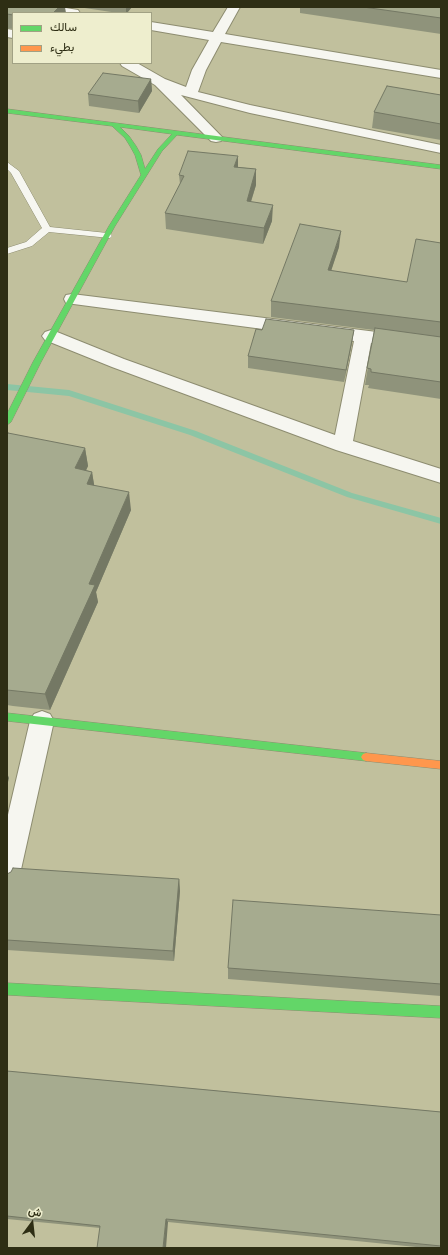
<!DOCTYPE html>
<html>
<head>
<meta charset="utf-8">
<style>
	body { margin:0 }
	#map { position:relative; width:448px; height:1255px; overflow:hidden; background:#c1c09d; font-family:"Exo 2",Vazirmatn,sans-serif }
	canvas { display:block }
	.frame { position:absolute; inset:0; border:8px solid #2e2e14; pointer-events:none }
	.legend { position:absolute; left:12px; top:12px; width:140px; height:52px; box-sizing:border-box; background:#eeeece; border:1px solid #a1a184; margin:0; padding:5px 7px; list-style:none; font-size:12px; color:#2e2e14 }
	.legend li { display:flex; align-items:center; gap:8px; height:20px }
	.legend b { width:20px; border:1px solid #a1a184 }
	.north { position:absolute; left:12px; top:1203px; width:40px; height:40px; -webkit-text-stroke:3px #eeeece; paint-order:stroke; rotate:15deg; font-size:11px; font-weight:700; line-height:16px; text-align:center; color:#2e2e14 }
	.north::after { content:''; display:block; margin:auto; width:14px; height:18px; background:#2e2e14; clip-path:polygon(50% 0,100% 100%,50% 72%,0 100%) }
</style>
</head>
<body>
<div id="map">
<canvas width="448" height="1255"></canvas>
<div class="frame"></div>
<ul class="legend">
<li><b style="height:5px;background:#63d668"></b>سالك</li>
<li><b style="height:5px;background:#ff974d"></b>بطيء</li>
</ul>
<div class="north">ش</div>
</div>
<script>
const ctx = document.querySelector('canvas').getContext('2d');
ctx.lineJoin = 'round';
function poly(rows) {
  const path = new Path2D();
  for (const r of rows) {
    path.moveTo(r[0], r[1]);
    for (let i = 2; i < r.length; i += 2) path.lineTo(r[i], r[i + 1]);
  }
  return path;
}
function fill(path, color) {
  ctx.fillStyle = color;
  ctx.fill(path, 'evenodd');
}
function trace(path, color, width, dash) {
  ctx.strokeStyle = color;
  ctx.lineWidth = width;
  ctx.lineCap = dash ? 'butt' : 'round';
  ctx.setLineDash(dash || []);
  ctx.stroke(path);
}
const stream = poly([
	[7,384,69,390,196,431,352,493,441,518,441,524,347,497,190,435,69,396,7,390,7,384]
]);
const lane = poly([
	[7,162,19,171,50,227,107,233,110,234,112,236,110,238,49,232,32,246,7,254,7,248,26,242,42,228,11,173,7,169,7,162]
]);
const street = poly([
	[31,7,60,7,78,10,80,13,51,13,33,10,31,7],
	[228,7,240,7,225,34,441,70,441,78,221,42,206,70,198,92,250,105,441,145,441,153,250,113,181,95,223,138,221,141,216,142,211,141,155,85,122,66,120,63,137,63,165,79,186,87,192,70,209,40,151,30,151,22,213,32,228,7],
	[7,29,13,30,13,38,7,37,7,29],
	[72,294,441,340,441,352,371,343,353,441,441,469,441,483,336,450,112,367,45,340,42,336,45,332,51,330,57,332,124,359,335,435,354,341,66,303,64,299,66,295,72,294],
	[42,711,50,714,54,721,20,874,16,883,7,886,7,819,30,721,34,714,42,711]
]);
const fast = poly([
	[7,109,441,165,441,169,177,135,162,151,115,226,41,362,11,422,7,425,7,414,33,362,109,226,141,175,135,155,130,146,125,138,112,126,7,113,7,109],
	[120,127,172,134,158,149,145,169,141,155,136,146,129,136,120,127],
	[7,713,366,753,369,754,371,757,369,760,366,761,7,721,7,713],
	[7,983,441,1006,441,1018,7,995,7,983]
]);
const slow = poly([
	[366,753,441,761,441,769,366,761,363,760,361,757,363,754,366,753]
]);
const wall = poly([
	[7,7,13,13,13,29,7,28],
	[78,7,132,7,127,13,118,13],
	[300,7,441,7,441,34,300,13],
	[151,79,152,91,139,113,89,106,88,94],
	[441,95,441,140,372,128,374,112],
	[238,167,256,169,256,185,251,202,272,221,263,244,166,229,165,213,180,184,179,175],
	[441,243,441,399,368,388,369,385,365,385,374,330,271,317,271,301,339,247,331,271,407,282],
	[262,330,354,330,352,342,344,382,248,368,248,356],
	[7,435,85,448,88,466,86,470,92,472,94,485,131,510,96,592,98,602,50,710,13,706,7,705],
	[7,875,179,879,180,891,174,961,7,950],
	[441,915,441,996,228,979,228,968],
	[7,1071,441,1112,441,1248,426,1248,168,1222,100,1228,7,1219]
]);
const shadedWall = poly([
	[59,7,65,7,66,13,53,13],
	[126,7,132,7,127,13,126,13],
	[151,79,152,91,139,113,138,101],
	[238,156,238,172,234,167],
	[256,169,256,185,246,217,247,201],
	[273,205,272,221,263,244,264,228],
	[341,231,339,247,326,286,328,270],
	[354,330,352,342,344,382,346,370],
	[85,448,88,466,79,486,75,468],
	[92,472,95,490,87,484],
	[129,492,131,510,96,592,98,602,50,710,45,694,89,584],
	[7,773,9,778,7,786],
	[179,879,180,891,174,961,173,951],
	[166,1219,168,1222,166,1248,163,1248]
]);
const building = poly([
	[7,7,59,7,53,13,13,13,13,15,7,14,7,7],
	[363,7,441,7,441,18,363,7],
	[103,73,151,79,138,101,88,94,103,73],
	[387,86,441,95,441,124,374,112,387,86],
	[188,151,238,156,234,167,256,169,247,201,273,205,264,228,165,213,184,176,179,175,188,151],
	[300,224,341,231,328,270,407,282,416,239,441,243,441,322,271,301,300,224],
	[266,319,354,330,346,370,248,356,256,329,262,330,266,319],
	[375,328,441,337,441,382,371,372,371,369,367,368,375,328],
	[8,433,85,448,75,468,92,472,87,484,129,492,89,584,95,585,45,694,7,690,7,435,8,433],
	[13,868,179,879,173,951,7,940,7,874,11,872,13,868],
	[233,900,441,915,441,984,228,968,233,900],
	[7,1071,441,1112,441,1246,166,1219,163,1248,97,1248,100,1226,7,1216,7,1071]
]);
fill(stream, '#8cc5a5');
trace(lane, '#8d8c70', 1);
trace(street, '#8d8c70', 2);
trace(fast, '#8d8c70', 1);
trace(slow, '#8d8c70', 1);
fill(lane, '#f6f6f0');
fill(street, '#f6f6f0');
fill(fast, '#63d668');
fill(slow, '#ff974d');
fill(wall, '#8f937b');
fill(shadedWall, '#747864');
fill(building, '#a6ab8f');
trace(building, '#747864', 1);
</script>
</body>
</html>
